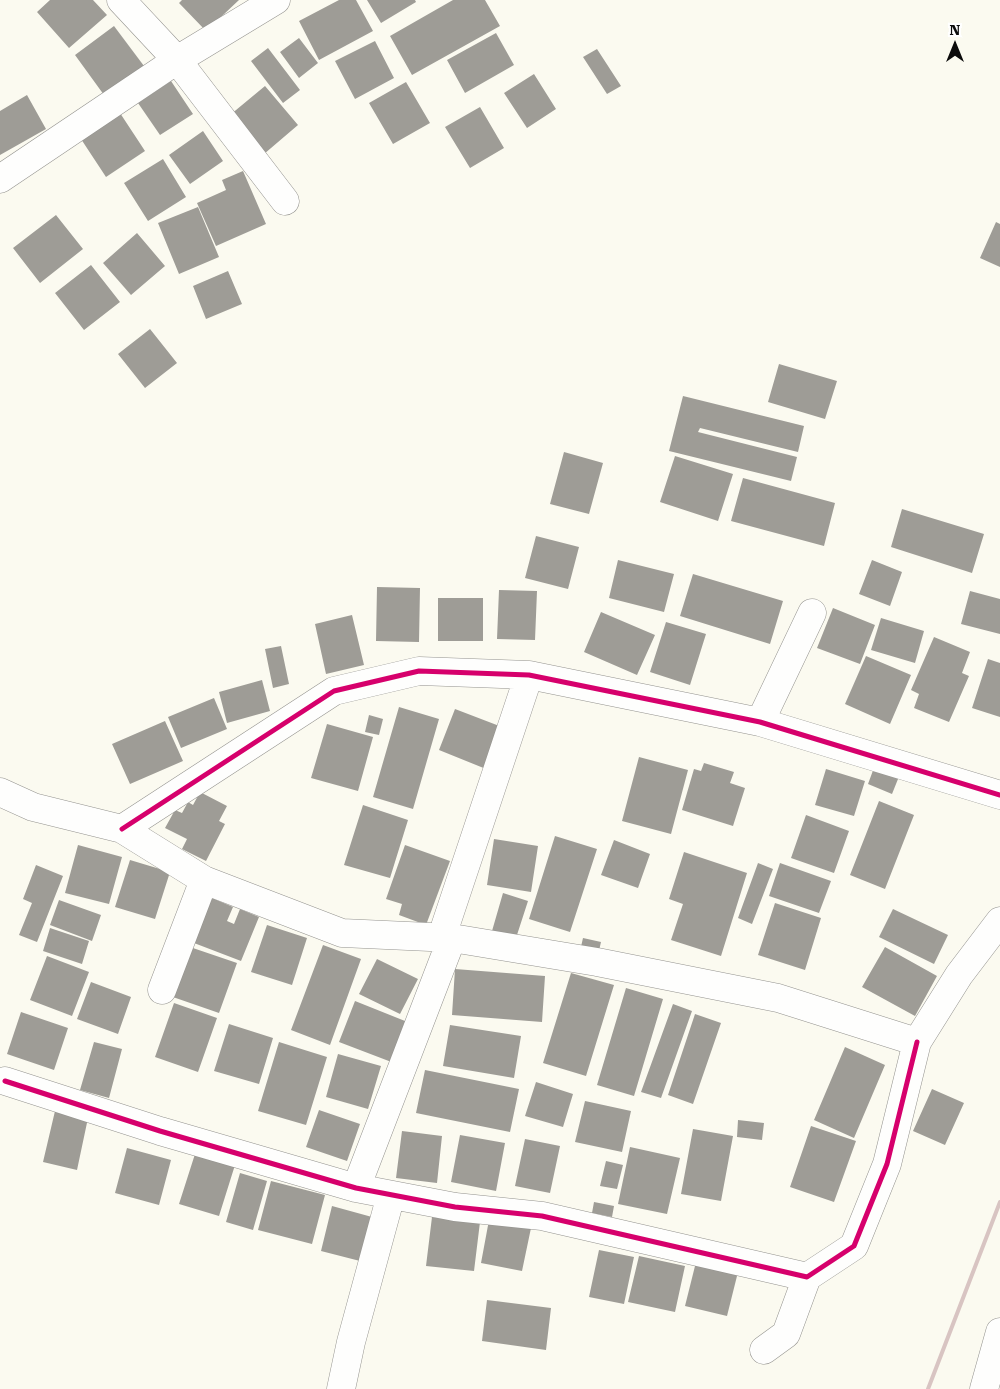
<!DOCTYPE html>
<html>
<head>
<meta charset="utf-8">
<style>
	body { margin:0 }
	#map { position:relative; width:1000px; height:1389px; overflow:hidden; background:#fbfaf0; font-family:"Roboto Serif",serif }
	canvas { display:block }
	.north { position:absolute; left:930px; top:20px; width:50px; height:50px; -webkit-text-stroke:4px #fff; paint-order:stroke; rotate:0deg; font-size:14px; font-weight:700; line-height:20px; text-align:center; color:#0c0c0c }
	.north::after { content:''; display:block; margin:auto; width:18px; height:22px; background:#0c0c0c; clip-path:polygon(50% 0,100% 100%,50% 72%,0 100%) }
</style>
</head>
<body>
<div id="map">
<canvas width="1000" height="1389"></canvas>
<div class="north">N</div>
</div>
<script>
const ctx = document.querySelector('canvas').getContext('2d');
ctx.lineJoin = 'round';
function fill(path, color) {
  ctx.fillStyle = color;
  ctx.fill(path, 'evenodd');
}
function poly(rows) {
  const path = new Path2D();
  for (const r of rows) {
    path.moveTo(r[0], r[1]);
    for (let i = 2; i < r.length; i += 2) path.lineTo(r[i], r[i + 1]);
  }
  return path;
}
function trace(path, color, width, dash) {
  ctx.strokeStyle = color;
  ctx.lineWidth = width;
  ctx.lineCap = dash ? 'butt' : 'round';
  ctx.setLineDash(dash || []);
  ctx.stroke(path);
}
const building = poly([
	[50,0,93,0,107,15,69,48,37,12],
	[182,0,239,0,206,31,179,3],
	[339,0,356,0,373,31,319,60,299,21],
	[367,0,415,0,416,2,381,23],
	[453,0,485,0,500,26,412,75,390,36],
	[114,26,144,66,104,95,75,55],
	[496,33,514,65,465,93,447,60],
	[299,38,318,63,299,78,280,52],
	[375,41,394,78,355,99,335,61],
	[268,48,300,90,283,103,251,61],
	[597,49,621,86,607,94,583,57],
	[534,74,556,109,527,128,504,93],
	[171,81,193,114,160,135,138,103],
	[406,82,430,123,393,144,369,103],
	[265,86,298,125,264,154,230,115],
	[27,95,46,129,0,155,0,111],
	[480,107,504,148,470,168,445,127],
	[120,113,145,151,106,177,81,139],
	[203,131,223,161,190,184,169,155],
	[163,159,186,197,148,221,124,183],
	[243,171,266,224,216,246,197,203,226,190,222,180],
	[198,207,219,257,179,274,158,223],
	[56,215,83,249,40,283,13,248],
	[996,222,1000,224,1000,267,980,258],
	[137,233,165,266,131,295,103,263],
	[91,265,120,302,84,330,55,293],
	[228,271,242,304,206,319,193,286],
	[150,329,177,363,145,388,118,354],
	[779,364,837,381,825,419,768,402],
	[683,396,804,426,798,452,700,428,698,432,797,457,791,481,669,451],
	[564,452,603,463,589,514,550,504],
	[675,456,733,474,718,521,660,502],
	[743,478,835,503,824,546,731,521],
	[902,509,984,534,972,573,891,547],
	[536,536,579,547,568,589,525,578],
	[618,560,674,574,664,612,609,598],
	[872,560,902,572,890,606,859,594],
	[693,574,783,601,770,644,680,616],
	[377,587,420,588,419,642,376,641],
	[499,590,537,591,535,640,497,639],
	[970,591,1000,599,1000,634,961,624],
	[438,598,483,598,483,641,438,641],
	[833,608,875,625,860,664,817,648],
	[601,612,655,635,637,675,584,652],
	[352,615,364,665,326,674,315,624],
	[881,618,924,631,915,663,871,650],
	[666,622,706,634,690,685,650,672],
	[934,637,970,652,962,673,969,676,949,722,914,708,919,694,911,690],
	[281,646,289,684,273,688,265,649],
	[866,656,911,675,890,724,845,704],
	[988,659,1000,663,1000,717,972,708],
	[262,680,270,711,227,723,219,692],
	[214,698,227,729,181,748,168,717],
	[399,707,439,719,413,809,373,797],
	[455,709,502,727,486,769,439,750],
	[369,715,383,719,379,735,365,732],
	[165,721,183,761,130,784,112,744],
	[327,724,373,737,358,791,311,778],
	[639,757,688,770,671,834,622,821],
	[704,763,734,772,730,783,745,788,733,826,682,810,694,769,701,771],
	[875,765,900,774,892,794,868,784],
	[826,769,865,781,854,816,815,805],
	[200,792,227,806,219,821,225,824,206,861,182,849,187,839,165,828,175,810,182,813,188,802,193,805],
	[879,801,914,815,885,889,850,875],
	[363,805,408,820,390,878,344,865],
	[806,815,849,831,834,873,791,858],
	[555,836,597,849,570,932,529,919],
	[494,839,538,846,531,892,487,885],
	[614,840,650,854,638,888,601,875],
	[78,845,122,857,109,904,65,893],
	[405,845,450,861,426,925,399,915,402,904,386,899],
	[684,852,747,873,721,956,671,940,683,904,669,899],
	[130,860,170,872,155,919,115,907],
	[758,863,773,869,752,924,738,918],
	[780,863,831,881,819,913,769,896],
	[36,865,63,876,37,942,19,935,32,903,23,899],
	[503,893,528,901,516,938,492,931],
	[212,898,233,907,227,921,234,924,240,909,259,917,241,961,194,943],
	[59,900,101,915,92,941,50,925],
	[775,903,821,918,805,970,758,955],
	[893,909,948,935,934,964,879,937],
	[267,925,307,938,292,985,251,972],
	[50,928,89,941,82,964,43,951],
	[583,938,601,942,598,955,580,951],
	[323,945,361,959,330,1045,291,1030],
	[187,946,237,963,219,1013,170,996],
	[885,947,937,976,915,1016,862,987],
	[47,956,89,972,72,1016,30,1000],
	[377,959,418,979,400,1014,359,994],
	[455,969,545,976,542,1022,452,1015],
	[571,973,614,985,586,1076,543,1063],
	[91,982,131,997,118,1034,77,1019],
	[626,988,663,999,634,1096,597,1085],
	[355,1001,410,1023,394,1063,339,1042],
	[174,1003,217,1018,198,1072,155,1057],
	[673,1004,692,1011,661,1098,641,1092],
	[21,1012,68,1028,54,1070,7,1054],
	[695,1014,721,1023,693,1104,668,1095],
	[229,1024,273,1038,259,1084,214,1071],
	[450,1025,521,1036,514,1078,443,1066],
	[94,1042,122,1049,109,1098,80,1090],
	[279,1042,327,1057,306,1125,258,1111],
	[845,1047,885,1065,854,1138,814,1120],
	[338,1054,381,1066,368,1109,326,1097],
	[425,1070,519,1089,510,1132,416,1113],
	[536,1082,573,1094,563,1127,525,1116],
	[932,1089,964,1103,945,1145,913,1131],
	[585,1101,631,1111,622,1152,575,1142],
	[319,1110,360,1124,347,1161,306,1147],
	[55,1111,88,1118,77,1170,43,1162],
	[738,1120,764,1123,762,1140,737,1137],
	[811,1126,856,1141,834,1202,790,1187],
	[693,1129,733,1136,721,1201,681,1194],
	[402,1131,442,1136,437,1183,396,1178],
	[460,1135,505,1143,496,1191,451,1182],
	[525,1139,560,1146,550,1193,515,1186],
	[630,1147,680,1158,667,1214,618,1204],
	[127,1148,171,1160,159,1205,115,1193],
	[195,1154,235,1165,219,1216,179,1204],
	[606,1161,623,1165,617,1189,600,1186],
	[240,1173,267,1181,253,1230,226,1222],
	[271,1181,325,1195,312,1244,258,1230],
	[594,1202,614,1206,612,1217,592,1213],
	[332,1206,372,1217,360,1261,321,1251],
	[432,1217,480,1222,474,1271,426,1266],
	[489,1220,531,1228,522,1271,481,1263],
	[599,1250,634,1257,624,1304,589,1297],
	[639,1256,685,1266,675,1312,628,1302],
	[696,1262,738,1272,727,1316,685,1306],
	[487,1300,551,1308,546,1350,482,1341]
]);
const street = poly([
	[121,0,177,60,285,201],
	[0,179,177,60,276,0],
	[760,722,812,613],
	[0,792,33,807,122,829,204,880,342,933,452,938],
	[122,829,334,691,419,671,529,675,760,722,1000,795],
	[442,936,529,675],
	[162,990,204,880],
	[5,1081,160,1131,356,1188,455,1207,542,1216,807,1277,854,1246,887,1164,917,1042],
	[356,1188,452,938,597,962,778,998,917,1042,959,975,1000,921],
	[764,1350,786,1334,807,1277],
	[341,1389,351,1342,391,1195],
	[984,1389,1000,1332]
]);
const rail = poly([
	[928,1389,1000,1202]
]);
const cycleway = poly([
	[122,829,334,691,419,671,529,675,760,722,1000,795],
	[5,1081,160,1131,356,1188,455,1207,542,1216,807,1277,854,1246,887,1164,917,1042]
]);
fill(building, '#9e9c96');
trace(street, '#94938f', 29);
trace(street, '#fefefd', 28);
trace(rail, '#d8c4c2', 4);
trace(cycleway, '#d6006c', 5);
</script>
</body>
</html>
